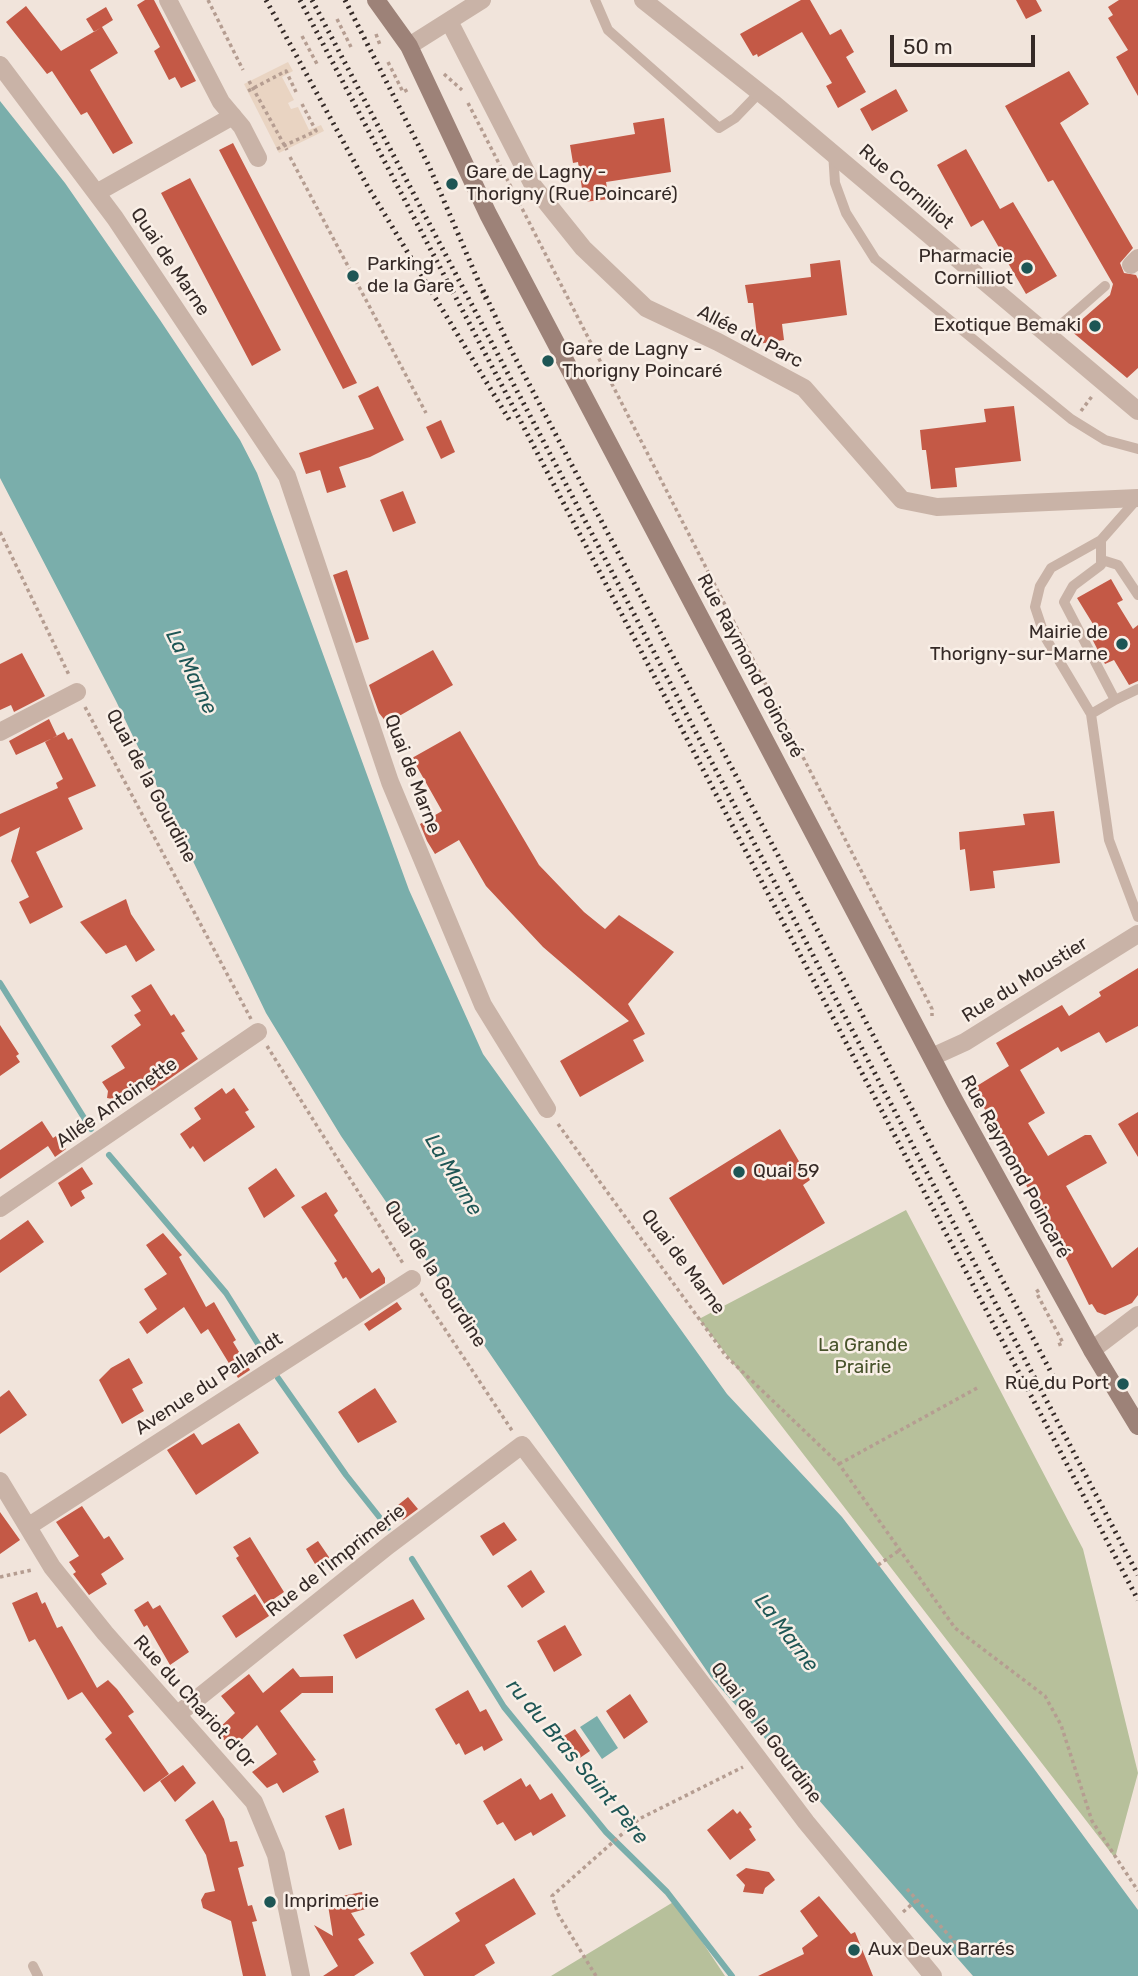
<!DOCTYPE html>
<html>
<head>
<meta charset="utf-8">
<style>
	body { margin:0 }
	#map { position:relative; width:1138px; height:1976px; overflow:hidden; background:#f1e4db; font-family:Rubik,sans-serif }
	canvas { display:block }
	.scale { position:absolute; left:890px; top:35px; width:145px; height:32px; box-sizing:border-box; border:4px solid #352a27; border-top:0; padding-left:9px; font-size:21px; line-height:24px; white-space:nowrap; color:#352a27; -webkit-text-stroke:5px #f9efe7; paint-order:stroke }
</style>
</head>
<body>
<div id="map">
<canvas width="1138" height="1976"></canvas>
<div class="scale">50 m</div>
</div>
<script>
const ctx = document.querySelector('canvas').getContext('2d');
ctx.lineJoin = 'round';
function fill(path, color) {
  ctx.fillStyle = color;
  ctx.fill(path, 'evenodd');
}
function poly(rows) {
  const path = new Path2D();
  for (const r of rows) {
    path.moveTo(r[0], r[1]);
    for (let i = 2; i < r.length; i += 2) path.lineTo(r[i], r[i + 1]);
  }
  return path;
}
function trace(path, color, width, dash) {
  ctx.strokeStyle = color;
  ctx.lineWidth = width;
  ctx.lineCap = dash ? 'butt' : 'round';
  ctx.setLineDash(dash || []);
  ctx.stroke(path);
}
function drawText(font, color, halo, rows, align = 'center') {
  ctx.font = font + ' Rubik,sans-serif';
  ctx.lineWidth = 5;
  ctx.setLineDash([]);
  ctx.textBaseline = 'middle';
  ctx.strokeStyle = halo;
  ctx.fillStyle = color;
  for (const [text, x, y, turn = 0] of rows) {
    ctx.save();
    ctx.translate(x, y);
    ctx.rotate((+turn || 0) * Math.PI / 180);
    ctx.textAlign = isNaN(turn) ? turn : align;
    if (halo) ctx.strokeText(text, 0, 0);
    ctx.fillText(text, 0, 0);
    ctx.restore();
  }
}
const green = poly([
	[906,1210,1083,1549,1138,1773,1115,1858,699,1319],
	[675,1901,725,1976,551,1976]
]);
const plaza = poly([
	[288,62,293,71,282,77,294,100,288,103,291,109,298,107,309,130,321,125,324,131,279,153,244,84]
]);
const water = poly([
	[0,101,65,183,160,320,240,440,257,473,409,890,483,1054,727,1394,842,1517,1032,1766,1138,1910,1138,1976,973,1976,711,1677,341,1136,266,1013,116,701,0,478],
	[597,1716,618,1748,602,1759,580,1727]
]);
const stream = poly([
	[0,983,91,1129],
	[109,1155,226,1293,260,1347],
	[278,1378,346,1475,388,1528],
	[412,1559,504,1707,606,1832,667,1892,732,1976]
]);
const building = poly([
	[145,0,154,0,196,81,181,88,175,77,169,80,154,51,160,47,137,5],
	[801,0,810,0,830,35,841,29,854,52,846,57,866,92,838,108,826,86,832,83,802,32,758,57,757,54,753,56,740,34],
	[1016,0,1036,0,1042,11,1026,19],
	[1119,0,1138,0,1138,96,1116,57,1128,50,1108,18,1113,15,1108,7],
	[26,6,61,51,102,27,118,53,90,70,133,143,113,154,87,112,81,115,52,71,47,74,6,22],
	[106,7,113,20,94,32,86,19],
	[1069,71,1089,104,1060,123,1133,248,1120,263,1124,273,1136,275,1138,279,1138,368,1127,378,1070,330,1110,295,1113,284,1053,180,1048,182,1005,106],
	[896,89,908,111,872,131,860,109],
	[664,118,671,172,606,182,609,199,584,202,578,162,573,163,570,145,635,134,633,123],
	[233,143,357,383,343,389,219,150],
	[966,149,1000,209,1013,202,1057,276,1026,294,983,220,971,227,937,165],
	[190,178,281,350,252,366,161,193],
	[840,260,847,315,782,324,784,340,758,344,753,303,748,303,745,285,811,277,810,264],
	[378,386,404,440,370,457,339,467,346,487,327,493,320,470,306,474,299,453,374,429,358,396],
	[1014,406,1021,461,955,468,957,487,931,489,926,450,922,450,920,430,986,422,984,409],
	[441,420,455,452,441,459,426,427],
	[403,491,416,523,393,532,380,500],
	[347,570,369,639,356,643,333,575],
	[1111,579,1123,600,1117,603,1133,629,1138,625,1138,681,1129,685,1114,660,1105,664,1089,633,1096,629,1077,598],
	[433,650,453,685,387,723,379,713,369,685],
	[22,653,45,696,14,712,11,705,0,710,0,664],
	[49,719,57,736,16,755,9,741],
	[460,731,539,865,584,912,605,929,619,915,674,952,628,1004,645,1034,633,1040,644,1061,580,1097,560,1061,629,1021,543,947,486,886,459,840,435,854,427,841,420,824,442,811,412,758],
	[64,732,68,740,72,738,96,786,68,798,83,829,36,852,63,907,30,924,19,902,29,897,11,861,20,827,0,837,0,814,58,788,56,783,63,779,45,742],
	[1054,811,1060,863,993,871,995,888,970,891,965,849,960,850,959,832,1025,825,1023,814],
	[126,899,131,914,155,950,136,962,126,945,106,954,80,922],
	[1138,968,1138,1026,1106,1043,1099,1032,1061,1052,1058,1047,1020,1070,1045,1113,1028,1123,1048,1156,1085,1135,1091,1135,1107,1163,1066,1186,1112,1268,1138,1247,1138,1295,1132,1303,1105,1315,1097,1312,1092,1304,1089,1305,1042,1210,1039,1211,1003,1138,972,1089,1009,1066,996,1043,1062,1005,1069,1016,1101,996,1099,992],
	[151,984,171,1016,174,1014,185,1031,181,1033,198,1059,152,1091,147,1084,126,1098,125,1095,118,1100,107,1098,108,1091,102,1082,125,1068,111,1046,141,1025,134,1015,141,1011,131,996],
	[0,1025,19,1054,16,1056,20,1062,0,1076],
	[222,1088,226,1094,234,1088,249,1110,245,1112,255,1127,204,1162,193,1146,190,1149,180,1134,201,1119,194,1108],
	[1138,1112,1138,1157,1118,1124],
	[42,1121,53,1138,56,1136,66,1149,55,1157,48,1146,0,1179,0,1150],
	[780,1129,810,1180,803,1185,825,1223,723,1285,669,1198],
	[82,1167,93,1184,81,1191,85,1198,71,1207,58,1183],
	[276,1168,295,1196,264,1218,248,1188],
	[326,1192,338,1211,334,1215,372,1273,379,1268,385,1278,385,1283,360,1299,346,1277,343,1279,334,1263,337,1261,301,1207],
	[28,1220,44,1242,0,1273,0,1240],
	[163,1233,182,1255,179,1257,206,1307,214,1302,236,1340,233,1342,250,1370,238,1378,208,1329,201,1334,184,1307,147,1334,139,1322,157,1309,144,1289,167,1274,146,1245],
	[397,1302,402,1309,369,1331,364,1324],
	[129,1358,143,1383,132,1389,144,1411,122,1424,99,1380,111,1368],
	[375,1388,397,1422,358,1443,338,1412],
	[9,1390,27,1415,0,1434,0,1397],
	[239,1423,259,1453,196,1495,167,1450,194,1433,202,1445],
	[408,1497,418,1509,403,1520,393,1509],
	[82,1506,104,1539,109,1536,124,1559,101,1574,107,1584,89,1595,73,1574,76,1572,69,1562,79,1556,56,1522],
	[0,1512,20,1540,0,1554],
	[504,1522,517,1540,493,1556,480,1536],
	[250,1537,284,1592,265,1605,236,1558,239,1556,233,1547],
	[318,1541,331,1560,318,1569,306,1549],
	[531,1570,545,1592,522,1608,507,1586],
	[37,1592,42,1604,45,1602,57,1628,62,1626,97,1688,108,1680,117,1689,134,1712,128,1716,169,1774,144,1792,105,1739,112,1733,82,1692,68,1700,35,1639,29,1642,12,1603],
	[255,1594,269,1616,236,1638,222,1616],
	[413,1599,425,1619,356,1659,343,1635],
	[148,1601,153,1609,160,1605,189,1652,170,1665,147,1625,144,1627,134,1610],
	[565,1625,582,1655,554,1672,537,1641],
	[293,1668,300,1677,333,1676,333,1693,302,1693,280,1711,316,1760,313,1761,319,1772,283,1793,277,1783,267,1788,252,1772,277,1754,257,1725,232,1749,216,1731,235,1713,221,1696,249,1674,263,1693],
	[468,1690,480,1712,486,1709,503,1740,484,1751,482,1746,465,1755,459,1743,456,1745,435,1709],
	[630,1694,648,1722,624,1739,606,1711],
	[575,1729,590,1751,574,1762,559,1739],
	[183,1765,196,1783,175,1802,160,1781],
	[521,1778,526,1787,530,1784,540,1800,552,1793,566,1816,533,1836,531,1832,515,1841,503,1822,497,1825,483,1801],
	[213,1800,224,1819,230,1842,237,1841,244,1866,238,1868,248,1906,252,1905,257,1921,252,1922,266,1976,243,1976,231,1921,203,1908,201,1900,205,1893,215,1891,206,1855,185,1820],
	[344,1808,352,1845,339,1850,325,1816],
	[733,1809,737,1814,740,1811,752,1827,749,1829,756,1840,730,1860,707,1830],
	[746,1868,769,1872,775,1880,765,1888,763,1894,743,1892,745,1885,736,1875],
	[514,1878,536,1914,485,1945,495,1963,474,1976,424,1976,410,1953,460,1921,455,1913],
	[362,1892,366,1909,351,1913,365,1935,358,1939,374,1963,354,1976,323,1976,338,1966,314,1925,333,1936,327,1899],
	[819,1896,851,1934,855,1932,873,1976,758,1976,804,1954,802,1948,818,1936,800,1911]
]);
const path = poly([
	[208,0,243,70],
	[337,19,351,47],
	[376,34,380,45],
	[302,36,317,64],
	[388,62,403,92,409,89],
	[444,74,462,90],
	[249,81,287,150],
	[248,91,286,71,296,92],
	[468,103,932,1009,932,1016],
	[277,149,316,131,302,104],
	[290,157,426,413],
	[1081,411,1093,395],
	[0,532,69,675],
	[85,707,251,1019],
	[267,1046,404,1265],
	[558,1124,726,1356,839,1464,955,1628,1045,1696,1061,1725,1092,1821,1138,1891],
	[1039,1290,1036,1292,1063,1343,1058,1345],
	[421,1293,513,1432],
	[839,1464,979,1387],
	[878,1565,900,1550],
	[0,1577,32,1570],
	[907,1889,964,1952],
	[903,1912,917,1900],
	[937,1955,954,1941],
	[596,1976,558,1914,552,1896,639,1819,743,1767]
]);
const lane = poly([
	[595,0,608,30,719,128,735,118,760,92],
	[833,152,835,183,846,213,875,259,1071,419,1105,440,1138,449],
	[1048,336,1105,286],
	[1101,540,1138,498],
	[1102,560,1118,565,1138,595],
	[1115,700,1138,689],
	[1091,714,1115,700,1064,602,1073,586,1101,565,1101,540,1051,568,1040,586,1035,607,1045,637,1091,714,1109,840,1138,917],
	[33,1966,38,1976]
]);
const street = poly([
	[168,0,221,102,242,127,258,158],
	[643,0,773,103,1138,411],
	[449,21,534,187,583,248,646,308,718,342,804,388,902,500,937,507,1138,498],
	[409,46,482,0],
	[0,65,115,218,287,476,390,782,483,1005,547,1109],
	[98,192,233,116],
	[1131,265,1138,258],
	[0,732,77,692],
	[932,1057,965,1042,1138,934],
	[0,1208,258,1032],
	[1092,1350,1138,1315],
	[0,1481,52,1567,105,1633,254,1802,276,1855,301,1976],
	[29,1526,412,1279],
	[178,1714,389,1545,522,1445,806,1822,933,1976]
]);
const secondary = poly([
	[376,0,409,46,488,214,954,1100,1092,1350,1138,1426]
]);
const rail = poly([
	[266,0,368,187,510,421],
	[300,0,1138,1600],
	[312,0,1138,1575],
	[345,0,429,166,486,299],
	[483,290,510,348,1053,1376]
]);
const markers = [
	[452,184,7,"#1e5655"],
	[1027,268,7,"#1e5655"],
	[353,276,7,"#1e5655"],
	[1095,326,7,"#1e5655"],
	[548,361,7,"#1e5655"],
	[1122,644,7,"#1e5655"],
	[739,1172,7,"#1e5655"],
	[1123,1384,7,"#1e5655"],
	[270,1902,7,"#1e5655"],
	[854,1950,7,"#1e5655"]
];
const poiNames = [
	["Gare de Lagny -",466,173],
	["Thorigny (Rue Poincaré)",466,195],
	["Pharmacie",1013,257,"right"],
	["Cornilliot",1013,279,"right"],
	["Parking",367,265],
	["de la Gare",367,287],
	["Exotique Bemaki",1081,326,"right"],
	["Gare de Lagny -",562,350],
	["Thorigny Poincaré",562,372],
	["Mairie de",1108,633,"right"],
	["Thorigny-sur-Marne",1108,655,"right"],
	["Quai 59",753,1172],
	["Rue du Port",1109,1384,"right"],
	["Imprimerie",284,1902],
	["Aux Deux Barrés",868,1950]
];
const streetNames = [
	["Rue Cornilliot",906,187,41],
	["Quai de Marne",170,262,56],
	["Allée du Parc",750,337,27],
	["Rue Raymond Poincaré",750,666,62],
	["Quai de Marne",412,774,69],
	["Quai de la Gourdine",151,786,62],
	["Rue du Moustier",1025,980,-32],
	["Allée Antoinette",117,1103,-35],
	["Rue Raymond Poincaré",1015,1167,61],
	["Quai de Marne",683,1262,53],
	["Quai de la Gourdine",435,1274,57],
	["Avenue du Pallandt",209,1384,-33],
	["Rue de l'Imprimerie",336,1561,-38],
	["Rue du Chariot d'Or",194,1702,48],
	["Quai de la Gourdine",766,1733,53]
];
const parkNames = [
	["La Grande",863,1346],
	["Prairie",863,1368]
];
const waterNames = [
	["La Marne",191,672,64],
	["La Marne",453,1175,59],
	["La Marne",786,1633,53],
	["ru du Bras Saint Père",577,1762,50]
];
fill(green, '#b7c09b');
fill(plaza, '#e9d4c2');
fill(water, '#7aaeab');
trace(stream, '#7aaeab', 6);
fill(building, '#c45946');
trace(path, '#b59d91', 3.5, [3.5, 3.5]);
trace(lane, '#c9b3a7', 10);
trace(street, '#c9b3a7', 18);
trace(secondary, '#9d8278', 18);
trace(rail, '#352a27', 5, [2, 5]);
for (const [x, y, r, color] of markers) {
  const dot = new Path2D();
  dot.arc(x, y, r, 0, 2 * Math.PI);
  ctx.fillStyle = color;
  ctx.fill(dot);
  trace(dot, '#f9efe7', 2.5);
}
drawText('19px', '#352a27', '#f9efe7', poiNames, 'left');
drawText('19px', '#352a27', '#f9efe7', streetNames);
drawText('19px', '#48532b', '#f9efe7', parkNames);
drawText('italic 21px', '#1e5655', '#f9efe7', waterNames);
</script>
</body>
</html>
